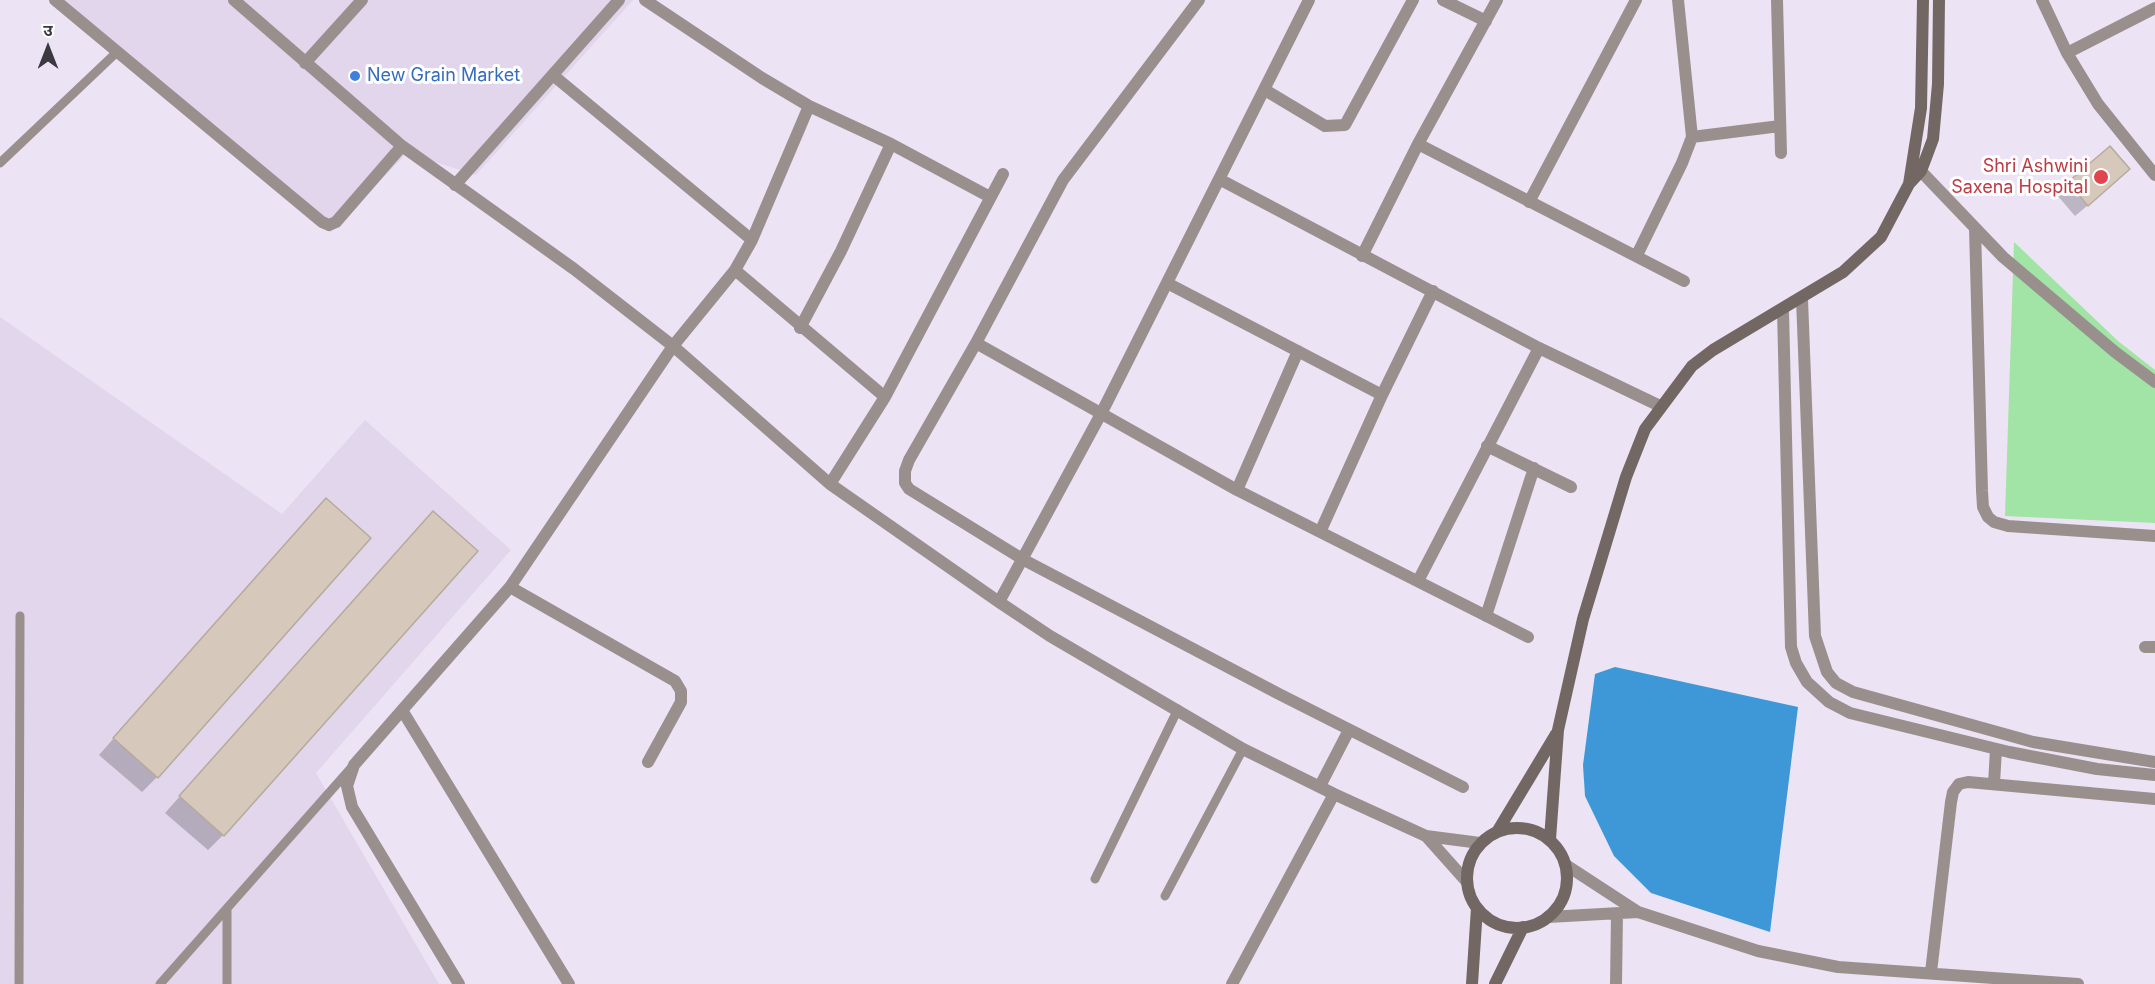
<!DOCTYPE html>
<html>
<head>
<meta charset="utf-8">
<style>
	body { margin:0 }
	#map { position:relative; width:2155px; height:984px; overflow:hidden; background:#ece4f5; font-family:Inter,"Noto Sans Devanagari",sans-serif }
	canvas { display:block }
	.north { position:absolute; left:18px; top:18px; width:60px; height:60px; -webkit-text-stroke:4px #fff; paint-order:stroke; rotate:0deg; font-size:16px; font-weight:700; line-height:24px; text-align:center; color:#3b383f }
	.north::after { content:''; display:block; margin:auto; width:21px; height:27px; background:#3b383f; clip-path:polygon(50% 0,100% 100%,50% 72%,0 100%) }
</style>
</head>
<body>
<div id="map">
<canvas width="2155" height="984"></canvas>
<div class="north">उ</div>
</div>
<script>
const ctx = document.querySelector('canvas').getContext('2d');
ctx.lineJoin = 'round';
function fill(path, color) {
  ctx.fillStyle = color;
  ctx.fill(path, 'evenodd');
}
function poly(rows) {
  const path = new Path2D();
  for (const r of rows) {
    if (r.length === 3) {
      path.moveTo(r[0] + r[2], r[1]);
      path.arc(r[0], r[1], r[2], 0, 2 * Math.PI);
      continue;
    }
    path.moveTo(r[0], r[1]);
    for (let i = 2; i < r.length; i += 2) path.lineTo(r[i], r[i + 1]);
  }
  return path;
}
function trace(path, color, width, dash) {
  ctx.strokeStyle = color;
  ctx.lineWidth = width;
  ctx.lineCap = dash ? 'butt' : 'round';
  ctx.setLineDash(dash || []);
  ctx.stroke(path);
}
function drawText(font, color, halo, rows, align = 'center') {
  ctx.font = font + ' Inter,sans-serif';
  ctx.lineWidth = 6;
  ctx.setLineDash([]);
  ctx.textBaseline = 'middle';
  ctx.strokeStyle = halo;
  ctx.fillStyle = color;
  for (const [text, x, y, turn = 0] of rows) {
    ctx.save();
    ctx.translate(x, y);
    ctx.rotate((+turn || 0) * Math.PI / 180);
    ctx.textAlign = isNaN(turn) ? turn : align;
    if (halo) ctx.strokeText(text, 0, 0);
    ctx.fillText(text, 0, 0);
    ctx.restore();
  }
}
const built = poly([
	[54,0,633,0,476,175,407,153,330,233],
	[0,317,282,514,365,420,511,550,316,773,439,984,0,984]
]);
const green = poly([
	[2014,242,2118,341,2155,370,2155,523,2005,516]
]);
const water = poly([
	[1615,667,1798,707,1770,932,1651,893,1614,856,1585,796,1583,765,1595,674]
]);
const shadow = poly([
	[2110,149,2117,181,2075,216,2057,195],
	[311,515,157,777,142,792,99,755],
	[418,529,223,835,208,850,165,813]
]);
const building = poly([
	[2110,146,2130,169,2088,206,2068,182,2110,146],
	[326,498,371,538,158,778,113,738,326,498],
	[433,511,478,551,224,836,179,796,433,511]
]);
const lane = poly([
	[0,163,117,52],
	[1095,879,1178,709],
	[1165,896,1243,749],
	[227,910,227,984],
	[19,984,20,616],
	[160,984,351,768]
]);
const street = poly([
	[55,0,322,222,329,225,336,222,402,146],
	[234,0,402,146,574,269,673,346,830,484,999,602,1050,636,1243,749,1334,794,1426,836,1480,843],
	[645,0,762,78,809,106,891,144,990,197],
	[1199,0,1063,180,976,343,909,460,905,471,905,483,909,489,1024,560,1279,694,1463,787],
	[1443,0,1486,21],
	[1777,0,1781,153],
	[2042,0,2067,53,2098,104,2155,175],
	[2067,53,2155,8],
	[305,63,362,0],
	[554,76,752,240],
	[1265,90,1325,126,1345,125,1413,0],
	[1692,137,1780,126],
	[1418,144,1684,281],
	[1915,165,2003,257,2115,352,2155,382],
	[1219,179,1539,348,1660,406],
	[455,185,619,0],
	[1529,202,1636,0],
	[1975,228,1982,491,1983,507,1988,517,1994,522,2008,526,2155,536],
	[1637,255,1682,163,1692,137,1678,0],
	[1362,256,1418,144,1497,0],
	[735,270,885,397],
	[1167,283,1382,395],
	[1802,299,1815,636,1827,672,1836,683,1853,692,2033,742,2155,762],
	[1783,310,1791,647,1796,663,1807,682,1829,702,1850,713,2009,752,2097,769,2155,775],
	[800,328,841,251,891,144],
	[976,343,1237,490,1528,637],
	[1487,446,1571,487],
	[830,484,885,397,1003,174],
	[1237,490,1298,351],
	[1321,530,1382,395,1433,291],
	[1418,581,1539,348],
	[510,587,675,681,681,691,681,702,648,762],
	[999,602,1102,412,1309,0],
	[1486,616,1534,468],
	[2145,647,2155,647],
	[402,710,569,984],
	[1994,784,1996,749],
	[1320,786,1349,730],
	[1426,836,1467,882],
	[1566,865,1638,912,1758,951,1838,967,2078,984],
	[1548,917,1638,912],
	[1931,972,1951,802,1953,792,1959,784,1968,782,2155,799],
	[459,984,352,807,347,786,354,765,510,587,673,346,735,270,752,240,809,106],
	[1232,984,1334,794],
	[1616,984,1617,913]
]);
const secondary = poly([
	[1909,184,1921,108,1923,0],
	[1517,878,50],
	[1497,832,1556,734],
	[1550,839,1558,730,1583,619,1626,477,1645,429,1692,366,1713,350,1843,272,1881,237,1909,184,1921,171,1933,139,1938,84,1939,0],
	[1472,984,1477,908],
	[1495,984,1523,927]
]);
const markers = [
	[355,76,6,"#3f7fe0"],
	[2101,177,8,"#e0444e"]
];
const shopNames = [
	["New Grain Market",367,76]
];
const healthNames = [
	["Shri Ashwini",2088,167],
	["Saxena Hospital",2088,188]
];
fill(built, '#e1d6ec');
fill(green, '#a2e3a6');
fill(water, '#3e97d6');
fill(shadow, '#0003');
fill(building, '#d6c8bb');
trace(building, '#b8a99d', 1.5);
trace(lane, '#99908e', 9);
trace(street, '#99908e', 12);
trace(secondary, '#736764', 12);
for (const [x, y, r, color] of markers) {
  const dot = new Path2D();
  dot.arc(x, y, r, 0, 2 * Math.PI);
  ctx.fillStyle = color;
  ctx.fill(dot);
  trace(dot, '#fff', 2);
}
drawText('18px', '#366cbe', '#fff', shopNames, 'left');
drawText('18px', '#be3a42', '#fff', healthNames, 'right');
</script>
</body>
</html>
